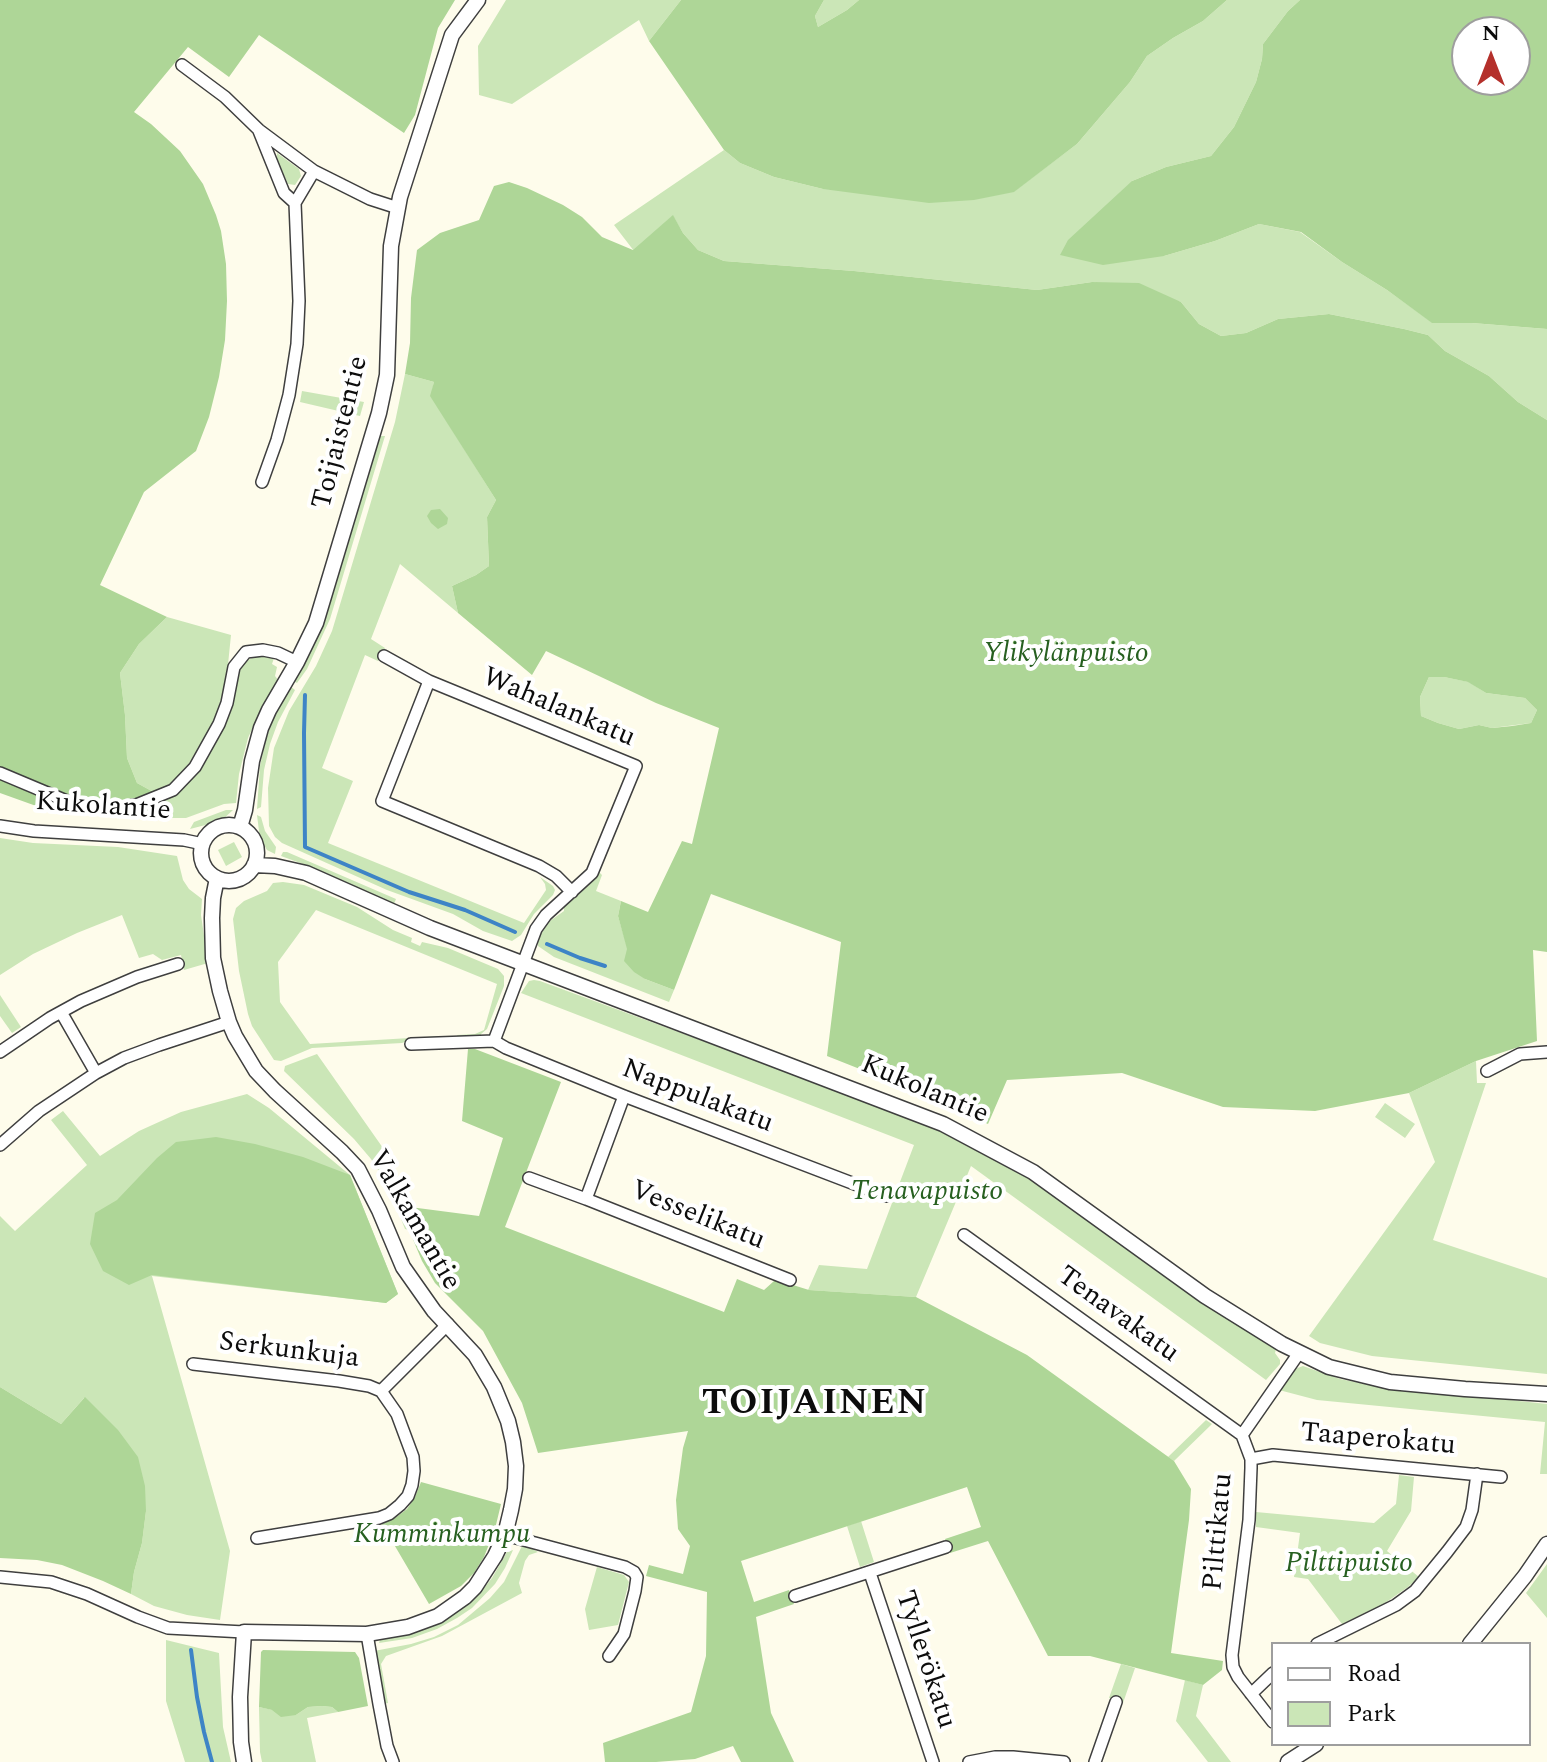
<!DOCTYPE html>
<html>
<head>
<meta charset="utf-8">
<style>
	body { margin:0 }
	#map { position:relative; width:1547px; height:1762px; overflow:hidden; background:#fefceb; font-family:Spectral,serif }
	canvas { display:block }
	.legend { position:absolute; left:1271px; top:1642px; width:260px; height:104px; box-sizing:border-box; background:#fff; border:2px solid #9e9e9e; margin:0; padding:10px 14px; list-style:none; font-size:24px; color:#0c0c0c }
	.legend li { display:flex; align-items:center; gap:16px; height:40px }
	.legend b { width:40px; border:2px solid #9e9e9e }
	.north { position:absolute; left:1451px; top:16px; width:80px; height:80px; box-sizing:border-box; background:#fff; border:2px solid #9e9e9e; border-radius:50%; rotate:0deg; font-size:22px; font-weight:700; line-height:32px; text-align:center; color:#0c0c0c }
	.north::after { content:''; display:block; margin:auto; width:28px; height:36px; background:#b4302b; clip-path:polygon(50% 0,100% 100%,50% 72%,0 100%) }
</style>
</head>
<body>
<div id="map">
<canvas width="1547" height="1762"></canvas>
<ul class="legend">
<li><b style="height:10px;background:#fff"></b>Road</li>
<li><b style="height:22px;background:#cbe6b7"></b>Park</li>
</ul>
<div class="north">N</div>
</div>
<script>
const ctx = document.querySelector('canvas').getContext('2d');
ctx.lineJoin = 'round';
function fill(path, color) {
  ctx.fillStyle = color;
  ctx.fill(path, 'evenodd');
}
function poly(rows) {
  const path = new Path2D();
  for (const r of rows) {
    if (r.length === 3) {
      path.moveTo(r[0] + r[2], r[1]);
      path.arc(r[0], r[1], r[2], 0, 2 * Math.PI);
      continue;
    }
    path.moveTo(r[0], r[1]);
    for (let i = 2; i < r.length; i += 2) path.lineTo(r[i], r[i + 1]);
  }
  return path;
}
function trace(path, color, width, dash) {
  ctx.strokeStyle = color;
  ctx.lineWidth = width;
  ctx.lineCap = dash ? 'butt' : 'round';
  ctx.setLineDash(dash || []);
  ctx.stroke(path);
}
function drawText(font, color, halo, rows, align = 'center') {
  ctx.font = font + ' Spectral,serif';
  ctx.lineWidth = 8;
  ctx.setLineDash([]);
  ctx.textBaseline = 'middle';
  ctx.strokeStyle = halo;
  ctx.fillStyle = color;
  for (const [text, x, y, turn = 0] of rows) {
    ctx.save();
    ctx.translate(x, y);
    ctx.rotate((+turn || 0) * Math.PI / 180);
    ctx.textAlign = isNaN(turn) ? turn : align;
    if (halo) ctx.strokeText(text, 0, 0);
    ctx.fillText(text, 0, 0);
    ctx.restore();
  }
}
const green = poly([
	[506,0,681,0,649,41,639,20,512,104,479,95,478,46],
	[824,0,859,0,847,10,818,27,815,16],
	[1227,0,1300,0,1288,11,1263,44,1262,59,1256,82,1234,127,1211,156,1166,167,1132,181,1164,256,1215,241,1259,224,1300,232,1342,262,1387,290,1433,323,1472,323,1547,329,1547,420,1518,402,1489,376,1445,351,1428,335,1404,329,1329,314,1278,319,1246,333,1221,336,1199,324,1181,302,1092,282,1037,290,854,271,724,261,698,250,683,233,673,216,634,251,614,225,724,150,740,163,774,177,823,189,1013,192,1077,144,1130,82,1147,56,1173,38,1203,21],
	[277,153,299,169,301,176,295,185,288,184,277,160],
	[405,374,434,382,431,396,496,500,487,517,489,566,476,575,452,586,458,613,400,564,371,639,385,648,378,661,365,655,322,768,353,781,328,843,524,923,546,890,545,884,540,877,553,886,555,890,553,895,534,914,521,935,512,941,483,931,453,914,387,890,282,843,275,837,269,826,268,788,274,748,289,711,316,666,332,631,395,422],
	[302,391,364,402,360,416,300,402],
	[381,436,385,436,330,619,307,669,297,683,293,681,311,650,326,614,378,438],
	[167,617,231,635,226,684,214,721,181,777,157,794,137,783,127,758,125,715,120,673,139,644],
	[258,655,269,656,274,658,272,664,277,667,275,676,279,681,261,709,248,738,239,774,236,803,224,804,186,818,113,818,114,811,183,786,241,668,246,661],
	[1429,677,1444,677,1469,682,1486,693,1525,698,1537,710,1531,723,1492,728,1479,725,1459,729,1438,723,1421,716,1420,697],
	[290,686,295,690,278,722,270,744,264,770,261,807,257,809,260,766,266,739,277,709],
	[226,810,233,810,221,821,190,829,194,822],
	[257,815,261,817,265,831,276,847,275,854,267,850,260,839],
	[0,838,33,843,118,847,177,856,183,880,189,889,202,899,201,915,208,963,184,970,181,955,162,960,153,954,139,958,122,915,77,933,33,954,0,975],
	[234,842,242,857,226,866,218,850],
	[283,852,287,852,396,899,394,904,303,864,281,856],
	[599,872,602,875,596,891,621,901,618,916,628,950,645,979,674,990,669,1002,554,957,538,946,538,940,547,923,564,911,564,907,588,886],
	[283,882,304,885,357,907,393,930,412,938,411,942,420,946,422,942,448,948,498,969,504,976,504,986,487,1029,481,1034,481,1037,458,1037,457,1035,475,1034,484,1030,497,984,316,910,278,962,280,1002,310,1044,443,1036,443,1038,410,1040,402,1043,312,1048,281,1061,274,1060,252,1026,248,1014,239,971,233,919,236,908,244,901,267,891,273,883],
	[534,980,540,981,904,1115,946,1133,1004,1163,1061,1199,1196,1297,1276,1349,1275,1353,1280,1360,1280,1364,1266,1380,971,1166,916,1297,808,1290,819,1265,867,1269,914,1145,521,993,529,981],
	[0,995,21,1027,12,1033,0,1016],
	[317,1054,390,1158,410,1207,407,1218,409,1230,405,1229,387,1184,371,1159,354,1139,284,1071,285,1066],
	[1476,1061,1477,1083,1486,1083,1433,1240,1547,1278,1547,1374,1372,1356,1320,1343,1309,1336,1435,1162,1409,1093],
	[247,1094,269,1108,350,1175,398,1294,386,1303,152,1276,230,1551,220,1620,187,1615,154,1606,131,1594,134,1572,142,1543,146,1511,84,1398,61,1424,0,1387,0,1216,15,1231,87,1165,51,1120,63,1111,100,1156,139,1131,181,1112],
	[1385,1103,1415,1124,1405,1138,1375,1117],
	[1303,1366,1340,1379,1370,1385,1547,1404,1547,1474,1540,1474,1545,1422,1317,1400,1279,1390,1295,1369],
	[1206,1420,1212,1424,1174,1461,1168,1457],
	[1399,1475,1414,1477,1411,1511,1387,1551,1419,1577,1408,1587,1382,1605,1342,1624,1308,1579,1294,1577,1300,1533,1256,1527,1256,1512,1374,1523,1396,1504],
	[861,1521,874,1562,860,1567,847,1526],
	[523,1544,538,1552,529,1555,525,1561,519,1583,522,1593,442,1636,386,1656,381,1664,388,1703,384,1704,374,1651,411,1644,434,1637,458,1625,490,1598,504,1582],
	[513,1550,505,1568,495,1584,472,1608,457,1618,437,1629,412,1638,379,1643,380,1640,450,1616,462,1608,484,1588,492,1578,507,1552],
	[1547,1564,1547,1618,1526,1593],
	[597,1567,624,1575,629,1582,618,1625,589,1630,585,1609],
	[166,1640,219,1653,223,1727,231,1762,185,1762,166,1701],
	[1121,1664,1135,1668,1123,1703,1109,1698],
	[1185,1680,1203,1685,1196,1716,1231,1762,1208,1762,1176,1721],
	[322,1706,332,1707,338,1712,307,1718,316,1762,262,1762,260,1752,259,1707,296,1715,308,1707]
]);
const forest = poly([
	[0,0,455,0,438,28,415,115,404,133,259,35,229,77,188,47,134,112,151,124,180,151,203,184,216,215,221,231,226,264,227,301,225,340,219,377,209,417,196,451,144,492,100,585,167,617,139,644,120,673,125,715,127,758,137,783,157,794,117,802,39,807,0,793],
	[681,0,824,0,815,16,818,27,847,10,859,0,1227,0,1203,21,1173,38,1147,56,1130,82,1077,144,1014,192,974,200,929,203,823,189,774,177,740,163,724,150,649,41],
	[1300,0,1547,0,1547,329,1472,323,1432,323,1387,290,1342,262,1301,232,1259,224,1215,241,1164,256,1103,265,1060,255,1068,240,1132,181,1166,167,1211,156,1234,127,1256,82,1262,59,1263,44,1288,11],
	[1467,32,1515,32,1515,80,1467,80],
	[509,182,527,188,563,205,582,217,602,237,633,250,673,215,683,233,698,250,724,261,854,271,1037,290,1092,282,1139,283,1181,302,1199,324,1221,336,1246,333,1278,319,1329,314,1404,329,1428,335,1445,351,1489,376,1518,402,1547,420,1547,952,1533,950,1537,1041,1476,1061,1409,1093,1315,1111,1223,1107,1122,1073,1007,1080,988,1124,933,1098,827,1056,841,942,711,894,674,990,645,979,634,972,624,961,627,949,618,916,621,901,648,912,682,841,692,844,719,728,656,703,546,651,532,675,458,613,452,586,476,575,489,566,487,517,496,500,430,396,434,382,405,374,410,343,411,298,417,250,440,233,479,220,494,186],
	[1429,677,1444,677,1468,682,1486,693,1525,698,1537,710,1531,723,1512,726,1492,728,1479,725,1459,729,1438,723,1421,716,1420,697],
	[440,509,448,518,447,524,438,529,431,523,427,516,431,510],
	[468,1049,475,1049,561,1082,505,1227,724,1312,737,1279,764,1290,774,1281,780,1281,809,1290,916,1297,1027,1355,1174,1461,1191,1489,1189,1520,1171,1653,1223,1661,1222,1670,1203,1685,1090,1656,1048,1656,988,1541,950,1553,945,1539,981,1527,967,1487,741,1561,754,1602,789,1590,794,1604,756,1617,771,1713,794,1762,741,1762,733,1746,695,1759,656,1762,605,1762,603,1743,691,1712,706,1656,707,1592,646,1576,649,1565,683,1574,690,1546,678,1529,676,1500,683,1448,688,1431,538,1453,522,1403,483,1331,435,1283,422,1261,409,1230,407,1218,410,1207,479,1216,503,1138,462,1121],
	[216,1137,255,1144,303,1157,350,1175,398,1294,386,1303,152,1275,129,1285,103,1271,90,1244,95,1213,117,1200,157,1158,176,1142],
	[0,1387,61,1424,85,1397,118,1430,138,1457,145,1486,146,1511,142,1543,134,1572,131,1594,103,1581,62,1565,37,1560,0,1558],
	[421,1482,501,1504,495,1529,484,1557,474,1573,461,1586,429,1604,382,1524,395,1518,407,1509,415,1497],
	[263,1650,355,1652,359,1658,368,1706,338,1712,332,1707,322,1706,308,1707,296,1715,281,1717,272,1710,259,1707,261,1652]
]);
const stream = poly([
	[305,695,304,733,305,847,409,892,465,910,515,932],
	[547,944,580,958,605,966],
	[191,1650,197,1697,204,1732,212,1762]
]);
const minor = poly([
	[182,65,225,97,259,130,314,171,370,199,398,208],
	[259,131,284,193,295,203],
	[262,482,277,440,289,395,297,344,299,301,295,203,314,171],
	[384,656,429,681,636,766,592,873,546,915,536,929,494,1041,506,1048,624,1096,886,1196],
	[429,681,382,801,539,866,556,876,572,892],
	[0,773,69,802,107,810,136,805,173,790,195,767,219,724,227,703,234,667,246,652,263,650,278,653,297,662],
	[0,826,34,831,184,840,203,844],
	[61,1012,96,1073],
	[411,1044,494,1041],
	[0,1052,50,1018,81,1001,137,977,178,964],
	[1487,1071,1520,1054,1547,1052],
	[624,1096,586,1199,790,1280],
	[0,1145,39,1111,96,1073,124,1058,159,1045,229,1022],
	[529,1178,586,1199],
	[964,1235,1242,1435],
	[193,1364,339,1381,369,1386,381,1391,448,1324],
	[1251,1459,1273,1455,1501,1477],
	[505,1535,625,1567,634,1572,637,1577,635,1591,624,1634,609,1656],
	[257,1538,379,1518,389,1514,400,1505,408,1496,412,1485,414,1471,413,1457,397,1414,381,1391],
	[870,1573,933,1762],
	[0,1577,51,1582,87,1594,138,1617,168,1628,244,1632],
	[795,1596,946,1547],
	[367,1634,379,1704,387,1746,393,1762],
	[1317,1644,1396,1605,1415,1591,1447,1552,1466,1527,1472,1510,1477,1474],
	[1251,1694,1273,1673],
	[1273,1722,1238,1677,1233,1667,1232,1655,1249,1520,1251,1468,1251,1459,1242,1435,1299,1353],
	[969,1762,995,1757,1013,1757,1064,1762],
	[1095,1762,1116,1702]
]);
const tertiary = poly([
	[229,853,28],
	[240,827,245,810,252,761,261,728,269,710,297,662,316,623,379,413,387,375,391,246,400,197,452,35,478,0],
	[254,865,275,866,306,873,430,928,943,1124,1033,1172,1205,1296,1282,1344,1329,1367,1390,1382,1465,1389,1547,1394],
	[217,878,213,898,212,918,213,958,220,991,229,1022,235,1036,256,1071,275,1091,342,1152,358,1169,379,1210,403,1267,434,1311,475,1355,494,1387,508,1421,513,1442,516,1466,515,1489,511,1510,505,1535,495,1556,475,1587,465,1597,438,1616,408,1627,367,1634,244,1632,240,1697,241,1742,244,1762],
	[1470,1644,1525,1576,1547,1544],
	[1288,1762,1316,1744]
]);
const streetNames = [
	["Toijaistentie",342,433,-76],
	["Wahalankatu",558,709,23],
	["Kukolantie",103,808,4],
	["Kukolantie",924,1091,23],
	["Nappulakatu",697,1098,21],
	["Vesselikatu",697,1217,22],
	["Valkamantie",413,1221,60],
	["Tenavakatu",1117,1316,36],
	["Serkunkuja",289,1352,7],
	["Taaperokatu",1378,1441,5],
	["Pilttikatu",1220,1532,-85],
	["Tyllerökatu",924,1660,72]
];
const parkNames = [
	["Ylikylänpuisto",1066,656],
	["Tenavapuisto",927,1194],
	["Kumminkumpu",442,1537],
	["Pilttipuisto",1349,1566]
];
const districtNames = [
	["TOIJAINEN",815,1406]
];
fill(green, '#cbe6b7');
fill(forest, '#aed697');
trace(stream, '#3d84c6', 4);
trace(minor, '#3f3f3f', 14);
trace(tertiary, '#3f3f3f', 17);
trace(minor, '#fff', 11);
trace(tertiary, '#fff', 14);
drawText('28px', '#0c0c0c', '#fff', streetNames);
drawText('italic 28px', '#276020', '#fff', parkNames);
ctx.letterSpacing = '2px';
drawText('bold 36px', '#0c0c0c', '#fff', districtNames);
ctx.letterSpacing = '0px';
</script>
</body>
</html>
